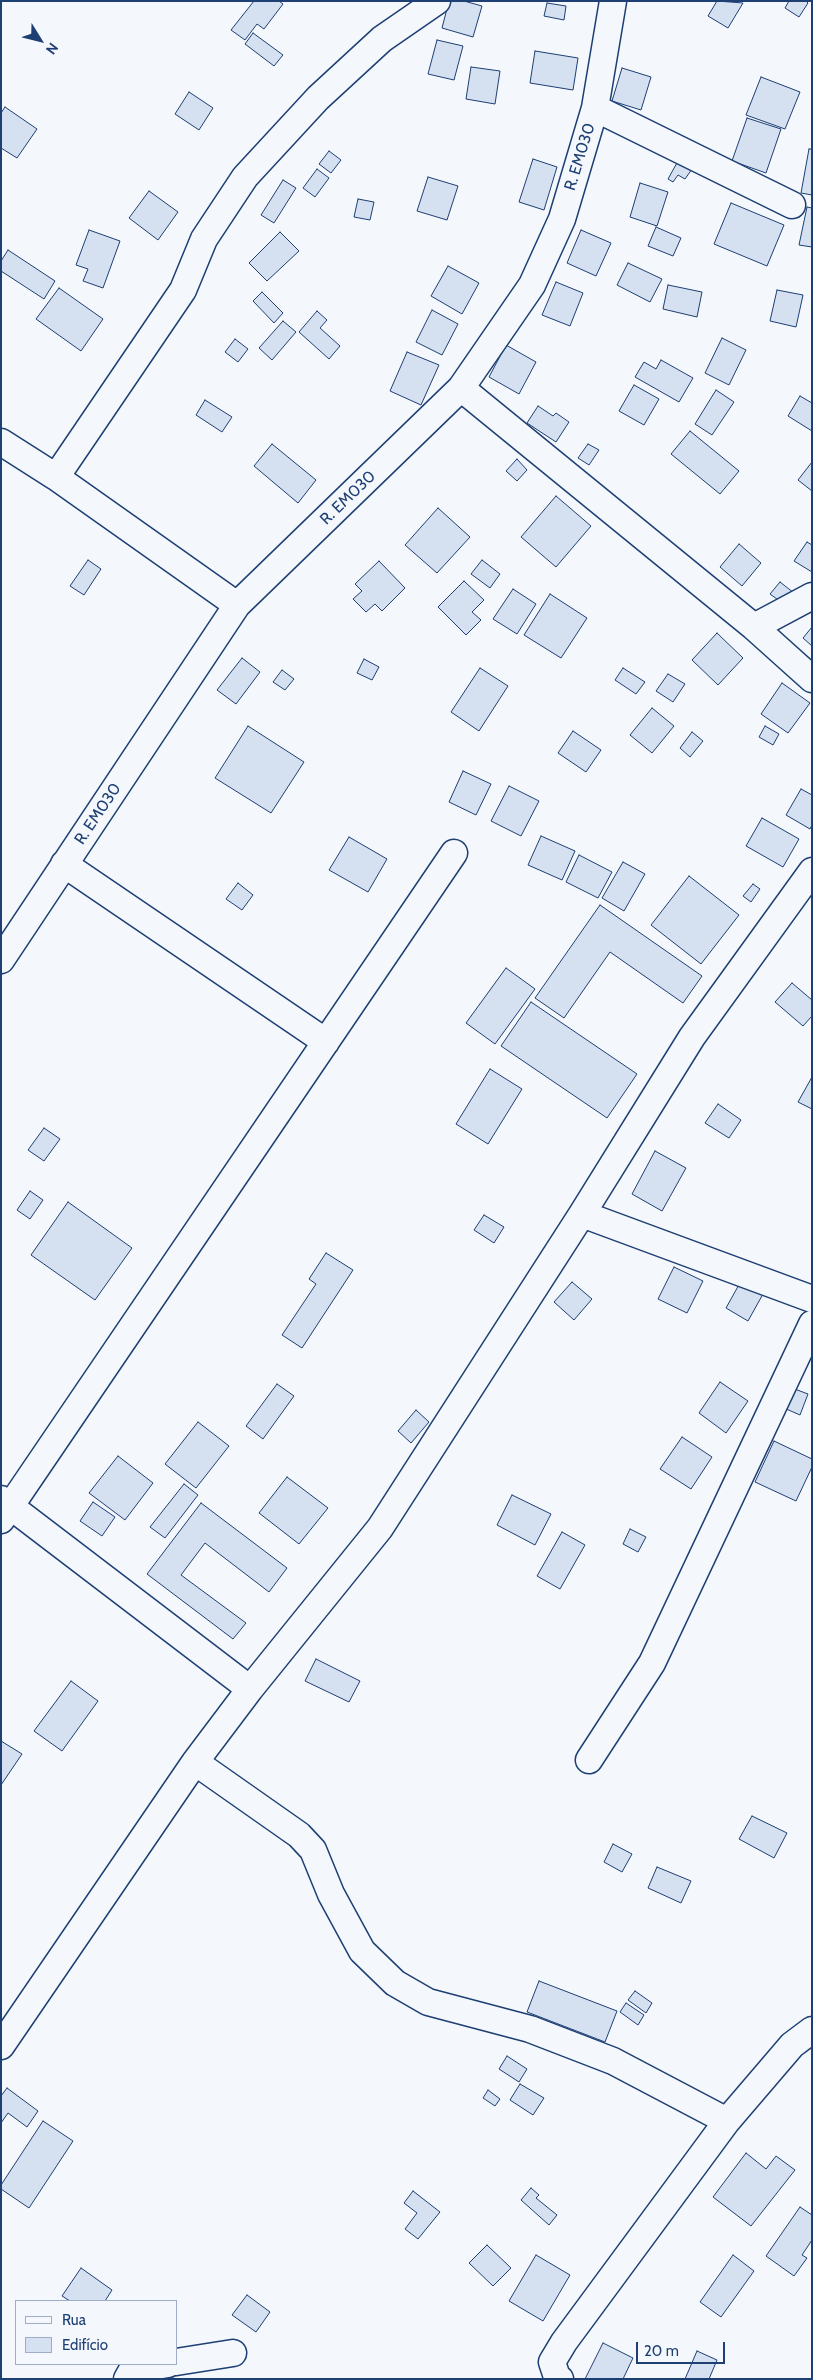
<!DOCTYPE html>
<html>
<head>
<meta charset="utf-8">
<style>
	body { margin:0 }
	#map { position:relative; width:813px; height:2380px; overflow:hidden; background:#f4f7fb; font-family:Cabin,sans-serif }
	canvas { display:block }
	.frame { position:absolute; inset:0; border:2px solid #1d3f73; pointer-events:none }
	.legend { position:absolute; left:15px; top:2300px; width:162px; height:65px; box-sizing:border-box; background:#f4f7fb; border:1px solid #9eadc5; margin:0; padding:6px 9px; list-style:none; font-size:15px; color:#1d3f73 }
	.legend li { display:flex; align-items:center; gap:10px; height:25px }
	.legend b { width:25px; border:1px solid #9eadc5 }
	.north { position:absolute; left:15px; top:15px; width:50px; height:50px; -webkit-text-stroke:4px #f4f7fb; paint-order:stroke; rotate:126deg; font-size:14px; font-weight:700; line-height:20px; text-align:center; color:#1d3f73 }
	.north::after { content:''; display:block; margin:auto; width:18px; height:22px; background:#1d3f73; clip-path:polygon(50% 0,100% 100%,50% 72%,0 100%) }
	.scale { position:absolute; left:636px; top:2342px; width:89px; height:22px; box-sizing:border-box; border:2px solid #1d3f73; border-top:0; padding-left:6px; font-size:15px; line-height:18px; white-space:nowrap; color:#1d3f73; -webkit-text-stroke:4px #f4f7fb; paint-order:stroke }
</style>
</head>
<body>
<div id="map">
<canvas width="813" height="2380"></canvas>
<div class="frame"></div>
<ul class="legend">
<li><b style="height:6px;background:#f4f7fb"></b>Rua</li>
<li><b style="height:14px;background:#d5e0f0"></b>Edifício</li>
</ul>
<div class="north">N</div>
<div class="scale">20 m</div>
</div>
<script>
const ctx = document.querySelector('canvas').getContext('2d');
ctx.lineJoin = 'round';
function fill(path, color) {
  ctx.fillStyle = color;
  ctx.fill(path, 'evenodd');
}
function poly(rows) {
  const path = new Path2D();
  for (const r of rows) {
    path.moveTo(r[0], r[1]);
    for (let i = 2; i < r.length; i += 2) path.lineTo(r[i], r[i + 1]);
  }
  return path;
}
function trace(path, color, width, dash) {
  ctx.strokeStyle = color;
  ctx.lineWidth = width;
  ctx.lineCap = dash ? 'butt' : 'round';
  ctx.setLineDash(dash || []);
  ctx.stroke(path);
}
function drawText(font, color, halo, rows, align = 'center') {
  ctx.font = font + ' Cabin,sans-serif';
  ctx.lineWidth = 4;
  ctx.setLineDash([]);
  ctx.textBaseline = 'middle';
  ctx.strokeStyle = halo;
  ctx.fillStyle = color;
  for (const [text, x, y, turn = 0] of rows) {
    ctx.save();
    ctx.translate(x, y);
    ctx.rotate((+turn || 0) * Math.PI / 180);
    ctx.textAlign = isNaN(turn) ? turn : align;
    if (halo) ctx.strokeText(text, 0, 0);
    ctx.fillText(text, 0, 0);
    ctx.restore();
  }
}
const building = poly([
	[254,1,279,1,283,4,264,29,257,24,245,40,231,30,254,1],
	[449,1,464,1,482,6,473,37,442,28,449,1],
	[717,1,743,3,728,28,708,16,717,1],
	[789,1,806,1,808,3,799,17,785,8,789,1],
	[547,3,566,6,564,20,544,16,547,3],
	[253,33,283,55,274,66,245,44,253,33],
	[437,40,463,46,454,80,428,74,437,40],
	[535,51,578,58,573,90,530,83,535,51],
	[471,67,500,71,495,104,466,99,471,67],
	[622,68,651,77,641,110,612,101,622,68],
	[761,77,800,92,785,129,746,115,761,77],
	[189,92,213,108,199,130,175,114,189,92],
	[5,107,37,129,17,158,1,148,1,113,5,107],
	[747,118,781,129,766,173,732,161,747,118],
	[809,149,812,149,812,195,801,193,809,149],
	[329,151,341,160,331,173,319,164,329,151],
	[533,159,557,167,544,210,519,202,533,159],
	[678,161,692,169,685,179,678,175,673,182,668,179,678,161],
	[317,169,329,178,315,197,303,188,317,169],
	[428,177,458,186,447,220,417,211,428,177],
	[283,180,296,188,274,223,261,215,283,180],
	[640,183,668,192,657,226,630,217,640,183],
	[149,191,178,212,158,240,129,218,149,191],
	[358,199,374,202,370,220,354,217,358,199],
	[731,203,784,225,767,266,714,244,731,203],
	[807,207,812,208,812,247,799,245,807,207],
	[656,227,681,238,673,256,648,246,656,227],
	[89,230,120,241,103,288,83,281,88,269,76,265,89,230],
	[581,230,611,243,596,276,567,263,581,230],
	[280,232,299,251,267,281,249,263,280,232],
	[8,250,55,281,44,299,1,271,1,261,8,250],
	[628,263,662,279,650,302,617,285,628,263],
	[448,266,479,283,462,314,431,296,448,266],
	[556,282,583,293,570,326,542,315,556,282],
	[668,285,702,292,697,317,663,309,668,285],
	[59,288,103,319,81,351,36,319,59,288],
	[777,290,803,295,796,327,770,321,777,290],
	[262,292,283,313,274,323,253,301,262,292],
	[432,310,458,324,442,355,416,342,432,310],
	[317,311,327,320,320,328,340,346,329,359,299,332,317,311],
	[283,321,296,332,272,360,259,348,283,321],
	[722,338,746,350,729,385,705,373,722,338],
	[235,339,248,349,238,362,225,352,235,339],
	[506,345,536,362,519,394,489,377,506,345],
	[407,352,439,365,421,405,390,391,407,352],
	[661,360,693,378,679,402,635,377,644,362,656,369,661,360],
	[634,385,659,399,644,425,619,411,634,385],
	[716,390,734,402,712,435,695,424,716,390],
	[800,396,812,403,812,431,788,416,800,396],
	[205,400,232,417,222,432,196,415,205,400],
	[538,406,553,416,556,413,569,422,556,442,527,423,538,406],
	[690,431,739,471,720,494,671,454,690,431],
	[272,444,316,480,298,503,254,466,272,444],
	[588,444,599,450,589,465,578,458,588,444],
	[517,459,527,470,517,481,506,471,517,459],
	[812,462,812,491,798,480,812,462],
	[556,496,591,526,556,567,521,537,556,496],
	[438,508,470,537,437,573,405,545,438,508],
	[807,542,812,545,812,572,794,561,807,542],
	[739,544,761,563,742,586,720,567,739,544],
	[88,560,101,569,84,595,70,586,88,560],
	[482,560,500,574,490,588,471,574,482,560],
	[379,561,405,588,382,611,375,604,366,612,353,599,362,591,355,584,379,561],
	[464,581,484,600,472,612,481,620,466,635,438,607,464,581],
	[780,582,794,593,785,605,770,594,780,582],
	[513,589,536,604,517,634,493,619,513,589],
	[550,594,587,618,561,658,524,635,550,594],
	[812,627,812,646,803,638,812,627],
	[717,633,743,658,718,685,692,660,717,633],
	[242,658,260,672,236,704,217,690,242,658],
	[364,659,379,667,372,680,357,673,364,659],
	[480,668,508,686,479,731,451,712,480,668],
	[623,668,645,682,636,694,615,680,623,668],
	[282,670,294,679,285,690,273,682,282,670],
	[668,674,685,684,673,702,656,691,668,674],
	[782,683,810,703,788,733,761,714,782,683],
	[652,708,674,726,652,753,630,735,652,708],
	[248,726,304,762,271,813,215,778,248,726],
	[765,726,779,734,773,745,759,737,765,726],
	[573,731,601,750,586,772,558,753,573,731],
	[692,732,703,741,690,757,680,748,692,732],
	[463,771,491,784,476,815,449,802,463,771],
	[509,786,539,801,521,836,491,821,509,786],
	[801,789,812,795,812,825,810,829,786,815,801,789],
	[762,818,799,839,783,867,746,846,762,818],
	[541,836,575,851,562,880,528,865,541,836],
	[349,837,387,859,368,892,329,870,349,837],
	[579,855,612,872,598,898,566,882,579,855],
	[623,862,645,874,624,911,602,898,623,862],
	[689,876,739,915,701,964,651,925,689,876],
	[238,883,253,895,242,910,226,899,238,883],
	[753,884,760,889,751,902,743,896,753,884],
	[600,905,702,976,683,1003,610,952,564,1018,535,998,600,905],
	[506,968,535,989,495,1044,466,1023,506,968],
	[792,983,812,1000,812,1016,803,1026,775,1002,792,983],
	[531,1002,637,1074,607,1118,501,1046,531,1002],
	[490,1069,522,1089,488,1144,456,1124,490,1069],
	[812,1077,812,1109,798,1102,812,1077],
	[718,1104,741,1120,729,1138,705,1123,718,1104],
	[44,1128,60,1139,44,1161,28,1150,44,1128],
	[655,1151,686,1168,662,1211,632,1194,655,1151],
	[30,1191,43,1200,30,1219,17,1210,30,1191],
	[68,1202,132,1248,95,1300,31,1255,68,1202],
	[484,1215,504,1227,494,1243,474,1230,484,1215],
	[326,1253,353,1270,302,1348,282,1335,316,1284,309,1279,326,1253],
	[674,1267,703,1281,687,1313,658,1299,674,1267],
	[741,1281,763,1294,748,1321,726,1308,741,1281],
	[572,1282,592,1299,574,1320,554,1302,572,1282],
	[720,1382,748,1401,726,1433,699,1413,720,1382],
	[277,1384,294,1396,263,1439,246,1426,277,1384],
	[792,1388,808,1394,800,1415,784,1408,792,1388],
	[416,1410,429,1422,411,1443,398,1431,416,1410],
	[198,1422,229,1446,196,1488,165,1464,198,1422],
	[682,1437,712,1457,691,1489,660,1469,682,1437],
	[774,1441,812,1459,812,1467,796,1501,755,1482,774,1441],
	[118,1456,153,1483,125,1520,89,1493,118,1456],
	[287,1477,328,1508,299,1544,259,1513,287,1477],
	[184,1484,198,1495,165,1538,150,1527,184,1484],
	[512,1495,551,1514,535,1545,497,1525,512,1495],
	[93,1502,115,1517,102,1536,80,1521,93,1502],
	[201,1503,287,1568,269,1592,205,1543,181,1575,246,1623,233,1639,147,1574,201,1503],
	[630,1529,646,1537,638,1552,623,1544,630,1529],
	[562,1532,585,1545,560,1589,537,1576,562,1532],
	[316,1659,360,1681,349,1702,305,1681,316,1659],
	[71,1681,98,1701,62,1751,34,1731,71,1681],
	[1,1741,22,1754,1,1785,1,1741],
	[752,1816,787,1833,774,1858,739,1839,752,1816],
	[613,1844,632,1854,622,1872,604,1862,613,1844],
	[657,1867,691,1881,681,1903,648,1888,657,1867],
	[539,1981,617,2011,605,2042,527,2012,539,1981],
	[635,1991,652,2003,646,2013,628,2000,635,1991],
	[626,2003,644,2015,638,2025,620,2012,626,2003],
	[507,2056,527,2069,519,2082,499,2069,507,2056],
	[520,2084,544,2098,533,2115,510,2100,520,2084],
	[7,2088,38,2111,27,2127,8,2113,1,2123,1,2096,7,2088],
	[488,2090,500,2099,495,2106,483,2098,488,2090],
	[43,2121,73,2141,29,2208,1,2189,1,2185,43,2121],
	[746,2153,766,2169,776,2156,795,2170,751,2226,713,2197,746,2153],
	[531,2188,539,2195,536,2198,557,2215,549,2225,521,2200,531,2188],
	[413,2191,440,2212,418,2239,405,2229,417,2213,404,2203,413,2191],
	[800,2207,812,2215,812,2240,802,2255,807,2258,794,2276,766,2256,800,2207],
	[487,2245,511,2268,493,2286,469,2263,487,2245],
	[536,2255,570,2275,543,2321,509,2301,536,2255],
	[733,2255,754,2271,721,2317,700,2302,733,2255],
	[81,2268,112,2290,105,2301,70,2301,62,2296,81,2268],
	[247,2295,270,2312,256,2332,232,2315,247,2295],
	[603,2343,633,2358,623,2379,585,2379,603,2343],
	[697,2351,717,2360,709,2379,685,2379,697,2351]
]);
const minor = poly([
	[595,108,792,205],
	[461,388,754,627,812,679],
	[1,442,56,477,237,605],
	[56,477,183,290,204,239,245,177,318,98,382,39,437,1],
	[754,627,812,596],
	[64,864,326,1042],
	[1,960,237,605,461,388,532,285,562,219,595,108,613,1],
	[582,1214,812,1299],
	[1,1499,250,1689],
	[1,1520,454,853],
	[589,1760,652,1663,812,1324],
	[195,1762,299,1835,313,1850,331,1894,362,1951,395,1983,428,2002,530,2029,613,2061,727,2121,792,2045,812,2030],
	[1,2046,195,1762,250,1689,380,1528,582,1214,692,1037,812,871],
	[176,2362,233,2353],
	[127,2379,132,2370,168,2364],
	[560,2379,557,2377,552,2362,564,2342,727,2121]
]);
const streetNames = [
	["R. EM030",580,157,-73],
	["R. EM030",348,498,-44],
	["R. EM030",98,814,-56]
];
fill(building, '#d5e0f0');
trace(building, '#1d3f73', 1);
trace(minor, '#1d3f73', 29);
trace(minor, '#f4f7fb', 26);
drawText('16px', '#1d3f73', '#f4f7fb', streetNames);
</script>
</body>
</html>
